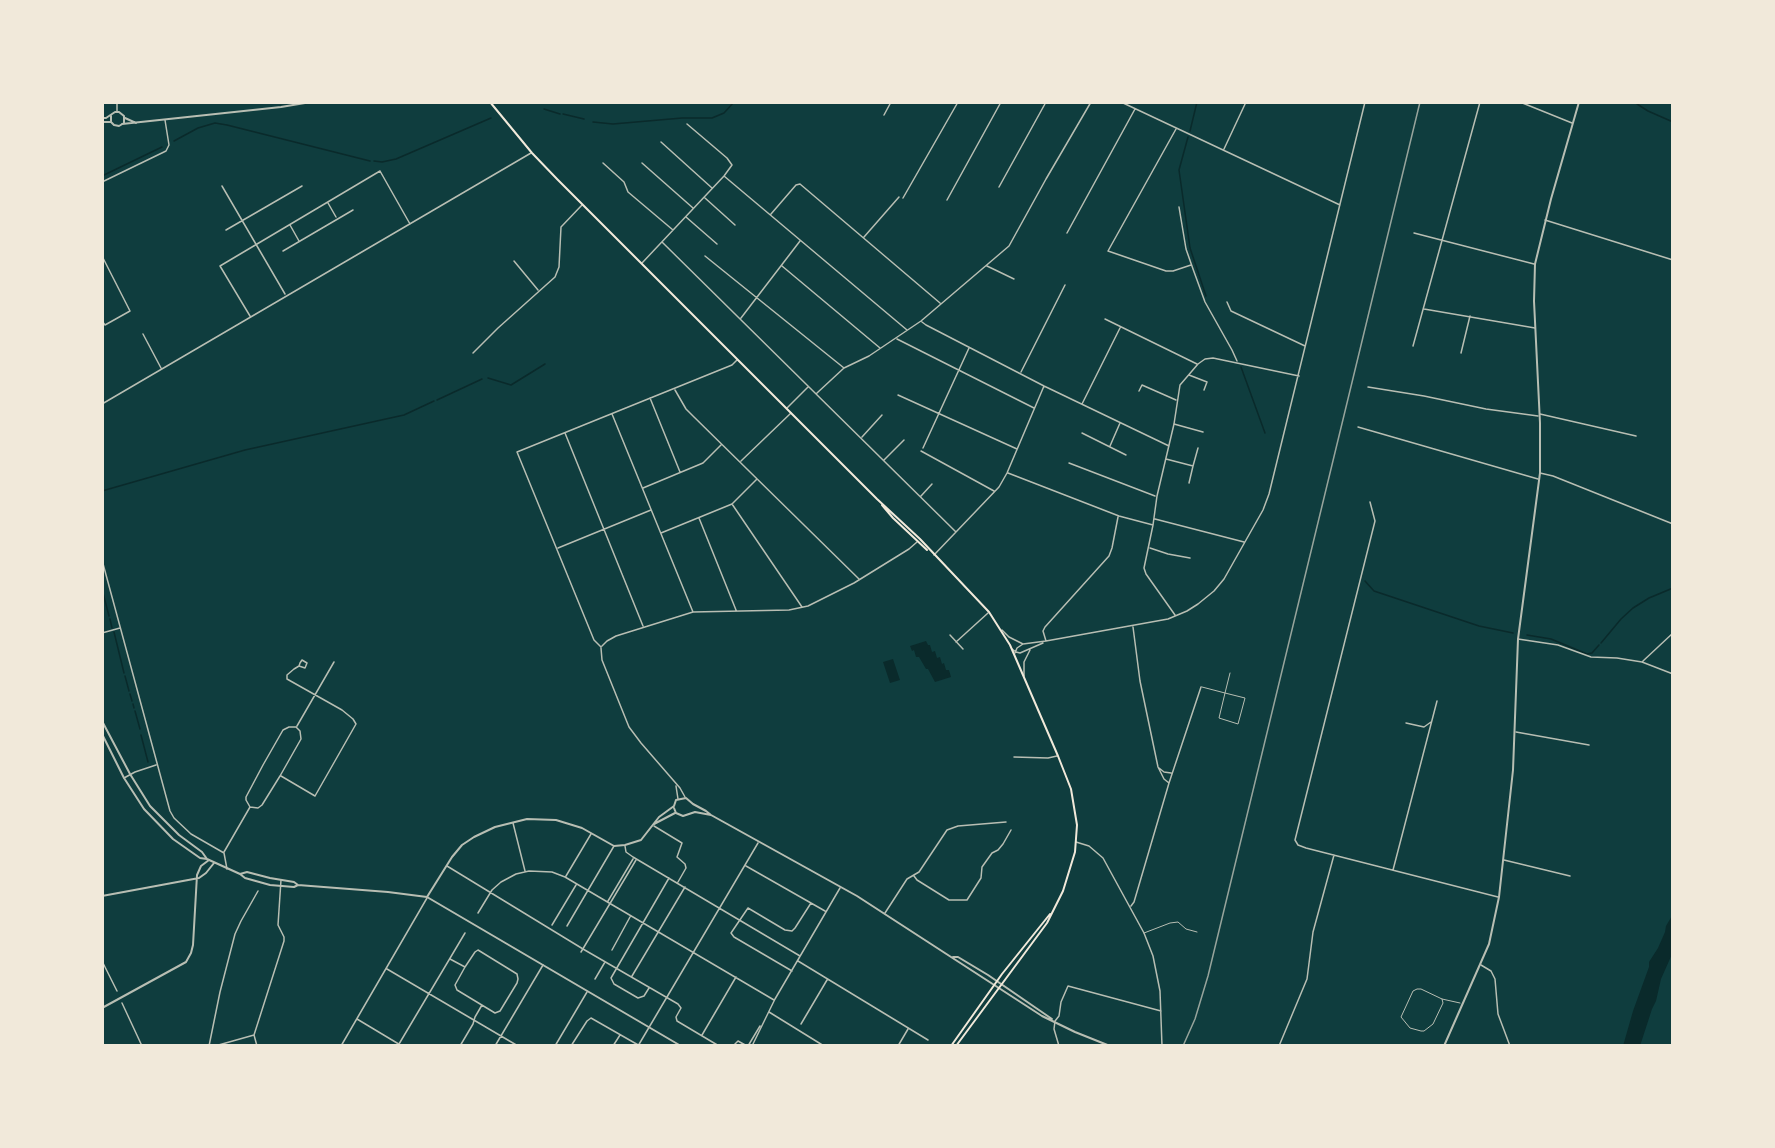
<!DOCTYPE html>
<html>
<head>
<meta charset="utf-8">
<style>
	body { margin:0 }
	#map { position:relative; width:1775px; height:1148px; overflow:hidden; background:#0f3d3e; font-family:Merriweather,serif }
	canvas { display:block }
	.frame { position:absolute; inset:0; border:104px solid #f1e9da; pointer-events:none }
</style>
</head>
<body>
<div id="map">
<canvas width="1775" height="1148"></canvas>
<div class="frame"></div>
</div>
<script>
const ctx = document.querySelector('canvas').getContext('2d');
ctx.lineJoin = 'round';
function fill(path, color) {
  ctx.fillStyle = color;
  ctx.fill(path, 'evenodd');
}
function poly(rows) {
  const path = new Path2D();
  for (const r of rows) {
    path.moveTo(r[0], r[1]);
    for (let i = 2; i < r.length; i += 2) path.lineTo(r[i], r[i + 1]);
  }
  return path;
}
function trace(path, color, width, dash) {
  ctx.strokeStyle = color;
  ctx.lineWidth = width;
  ctx.lineCap = dash ? 'butt' : 'round';
  ctx.setLineDash(dash || []);
  ctx.stroke(path);
}
const water = poly([
	[926,641,928,645,930,645,932,652,935,651,937,658,940,657,942,664,944,663,946,670,949,670,951,677,935,682,928,669,926,669,919,657,916,657,914,650,912,651,910,646],
	[893,659,900,680,890,683,883,662],
	[1673,914,1673,952,1661,979,1656,1001,1652,1009,1640,1046,1623,1046,1633,1011,1649,967,1649,962,1658,948,1665,932,1666,926]
]);
const stream = poly([
	[1637,104,1648,111,1673,122],
	[544,109,560,114],
	[563,114,584,119],
	[593,122,613,124,682,118,712,118,724,113,734,102],
	[1190,131,1197,102],
	[1188,137,1179,170,1190,248,1206,296],
	[174,141,198,128,215,123,227,125,370,161],
	[374,161,382,162,396,159,491,118],
	[102,176,162,147],
	[1241,367,1265,433],
	[488,378,511,385,545,364],
	[437,400,482,379],
	[102,491,245,450,404,415,434,401],
	[1365,581,1374,591,1479,626,1513,633],
	[102,589,109,616],
	[110,619,112,628],
	[114,632,124,673],
	[1527,635,1551,639,1587,654,1592,653,1599,645],
	[1601,643,1621,619,1633,608,1649,598,1673,588],
	[125,676,129,691],
	[130,694,132,701],
	[133,704,134,708],
	[135,711,140,729],
	[141,735,148,762]
]);
const service = poly([
	[1202,687,1225,693,1219,718,1238,724,1245,698,1225,693,1230,673],
	[1144,933,1170,923,1178,922,1186,929,1197,932],
	[1442,999,1443,1003,1433,1024,1424,1031,1421,1031,1410,1028,1401,1017,1413,991,1417,989,1421,989,1442,999,1460,1003]
]);
const pedestrian = poly([
	[950,635,963,649],
	[956,642,988,613],
	[581,952,636,860]
]);
const minor = poly([
	[1121,102,1340,205],
	[1520,102,1572,123],
	[117,111,117,102],
	[884,115,891,102],
	[1176,129,1108,251,1166,271,1173,271,1191,265],
	[661,142,712,188],
	[1224,149,1246,102],
	[603,163,624,182,628,192,673,230],
	[642,163,693,208],
	[724,176,907,330],
	[102,182,166,151,169,145,165,120],
	[222,186,285,294],
	[999,187,1046,102],
	[705,198,735,225],
	[903,198,958,102],
	[947,200,1001,102],
	[328,203,336,217],
	[1179,207,1186,249,1193,269,1205,302,1232,350,1237,361],
	[771,214,796,185,800,184,940,303],
	[686,217,717,244],
	[1545,220,1673,260],
	[290,225,299,241],
	[226,230,302,186],
	[1067,233,1135,109],
	[1414,233,1534,264],
	[864,237,899,197],
	[662,242,956,532],
	[283,251,353,210],
	[102,256,130,311,105,325,102,321],
	[705,256,844,368],
	[514,261,538,290],
	[642,263,724,176,732,165,727,158,687,124],
	[782,266,880,348],
	[987,266,1014,279],
	[1227,302,1231,311,1305,346],
	[1424,309,1535,328],
	[250,316,220,266,380,171,410,224],
	[741,318,800,241],
	[1105,319,1197,364],
	[922,322,926,325,1044,386,1169,446],
	[143,334,161,368],
	[897,339,1034,408],
	[1413,346,1480,102],
	[473,353,498,328,555,277,559,267,561,227,582,205],
	[1461,353,1470,316],
	[1021,372,1065,285],
	[1189,375,1207,382,1204,390],
	[1368,387,1424,396,1486,409,1538,416],
	[675,390,686,409,693,416,859,579],
	[1139,391,1142,385,1176,400],
	[817,393,844,368,869,356,921,321,1009,246,1046,179,1091,102],
	[898,395,1017,449],
	[650,398,680,472],
	[102,404,531,153],
	[1082,404,1120,328],
	[787,408,808,387],
	[612,414,693,612],
	[1540,414,1636,436],
	[1174,424,1203,432],
	[1358,427,1538,479],
	[565,433,643,626],
	[1082,433,1126,455],
	[862,437,882,415],
	[1110,446,1120,423],
	[923,448,969,348],
	[921,451,994,491],
	[1166,459,1193,466,1198,448],
	[884,460,904,440],
	[741,461,791,413],
	[1069,463,1155,496],
	[1008,473,1119,516,1153,525],
	[1540,473,1553,476,1673,524],
	[1189,483,1193,466],
	[643,488,703,463,721,445],
	[921,496,932,484],
	[1370,502,1375,521,1295,840,1298,845,1306,848,1498,897],
	[732,504,802,607],
	[699,518,736,610],
	[1155,519,1244,542],
	[661,533,732,504,757,479],
	[558,548,651,510],
	[1150,548,1168,554,1190,558],
	[934,555,999,487,1007,473,1044,386],
	[102,560,170,811,174,818,191,834,224,853,227,869],
	[1175,615,1146,574,1144,568,1153,525,1157,496,1174,424,1180,385,1198,364,1205,359,1213,358,1299,376],
	[1133,627,1140,681,1158,767,1164,779,1169,783],
	[1002,630,1009,637,1023,644],
	[102,633,120,628],
	[1518,639,1558,645,1591,657,1617,658,1642,662,1673,674],
	[1046,641,1043,631,1045,627,1109,556,1112,548,1118,517],
	[602,646,607,641,616,636,693,612,789,610,808,606,854,583,909,549,917,542],
	[601,647,594,640,517,452,732,365,737,360],
	[601,648,602,660,629,727,641,743,680,788,685,797],
	[1012,649,1016,652,1020,653,1043,643],
	[1015,653,1017,648,1023,644,1046,641,1168,619,1187,611,1198,604,1214,591,1224,579,1263,510,1269,494,1365,102],
	[1643,661,1673,633],
	[1024,676,1024,662,1030,650],
	[1406,723,1424,727,1431,722],
	[297,726,334,662],
	[1516,732,1589,745],
	[1014,757,1048,758,1057,756],
	[1159,768,1164,772,1171,773],
	[281,776,315,796,356,724,353,719,342,710,287,679,287,675,294,669,299,666,305,668,307,663,302,660,300,663,299,666],
	[124,778,135,772,156,765],
	[676,786,678,799],
	[513,823,525,871],
	[654,826,682,843,677,857,685,864,686,868,678,882],
	[1076,842,1089,846,1103,858,1144,933,1153,956,1160,991,1162,1046],
	[625,846,626,852,633,857,800,956],
	[224,852,250,807,258,808,262,805,280,776,301,739,300,731,296,727,289,727,283,730,263,765,246,797,246,800,250,807],
	[1504,860,1570,876],
	[447,866,583,949,678,1004,681,1008,676,1017,677,1021,719,1046],
	[746,866,825,911],
	[1393,870,1437,701],
	[566,876,591,834],
	[914,876,917,880,949,900,967,900,981,878,982,867,992,853,998,850,1003,844,1011,830],
	[608,901,633,859],
	[1131,906,1134,902,1169,783,1201,687],
	[478,913,492,890,501,882,516,874,529,871,552,872,565,877,774,1000],
	[885,913,907,879,919,872,947,830,958,826,1006,822],
	[552,925,576,885],
	[567,926,614,846],
	[612,950,630,917],
	[450,959,465,967,455,985,457,990,495,1013,500,1011,517,983,518,979,517,974,478,950,475,952,465,967],
	[102,961,117,991],
	[798,961,928,1040],
	[1481,965,1491,971,1495,979,1498,1014,1510,1046],
	[387,969,518,1046],
	[792,971,734,937,731,933,748,908,785,930,792,931,795,928,811,903],
	[632,976,685,887],
	[595,979,605,962],
	[649,988,644,996,638,998,614,984,611,978,669,878],
	[122,1003,142,1046],
	[769,1012,824,1046],
	[357,1019,402,1046],
	[801,1024,827,980],
	[702,1035,736,977],
	[399,1044,465,933],
	[209,1046,220,992,235,934,241,921,258,891],
	[215,1046,254,1035],
	[257,1046,254,1035,284,941,284,937,278,925,281,880],
	[341,1046,427,898],
	[460,1046,473,1024,475,1017,482,1005],
	[495,1046,543,965],
	[555,1046,587,992],
	[571,1046,587,1021,591,1018,640,1046],
	[613,1046,620,1035],
	[638,1046,758,843],
	[733,1046,738,1041,747,1046],
	[748,1046,760,1026],
	[752,1046,775,999,840,888],
	[898,1046,908,1029],
	[1059,1046,1054,1029,1055,1021,1059,1016,1061,1002,1068,986,1161,1011],
	[1279,1046,1307,979,1313,932,1334,855]
]);
const tertiary = poly([
	[102,118,106,118,115,112,119,112,124,116,124,123,119,126,114,125,111,122,111,116],
	[125,118,136,123],
	[102,122,111,122],
	[122,124,281,107,311,102],
	[102,721,130,774,150,806,179,835,202,852,207,859],
	[102,734,124,778,144,809,173,839,200,858,207,859,240,874,245,878,270,885,294,887,298,885,388,892,427,897,681,1046],
	[674,808,676,813,683,816,695,812,711,815],
	[654,824,675,813],
	[240,874,247,872,270,878,294,882,298,885],
	[102,896,199,878,206,873,214,863],
	[427,897,452,857,462,845,474,837,495,827,527,819,556,820,582,828,614,846,625,845,641,840,659,817,674,806,676,800,686,798,693,804,706,811,711,815,857,896,1042,1016,1075,1032,1110,1046],
	[953,957,958,957,988,975,1052,1019],
	[102,1008,186,962,191,953,193,945,197,875,201,866,209,860],
	[1444,1046,1489,944,1499,897,1513,770,1518,639,1540,473,1540,423,1534,301,1535,264,1551,199,1579,102]
]);
const secondary = poly([
	[490,102,532,153,557,179,877,499,920,539,989,612,1010,645,1058,756,1071,789,1077,825,1075,852,1063,891,1047,923,956,1046],
	[882,505,893,518,927,550],
	[951,1046,1002,974,1050,914]
]);
const rail = poly([
	[1183,1046,1195,1019,1208,976,1420,102]
]);
fill(water, '#0a2a2b');
trace(stream, '#0a2a2b', 1.5);
trace(service, '#b8beb3', 1);
trace(pedestrian, '#b8beb3', 1.5);
trace(minor, '#b8beb3', 1.5);
trace(tertiary, '#b8beb3', 2);
trace(secondary, '#f1e9da', 2);
trace(rail, '#97a49c', 1.5);
</script>
</body>
</html>
